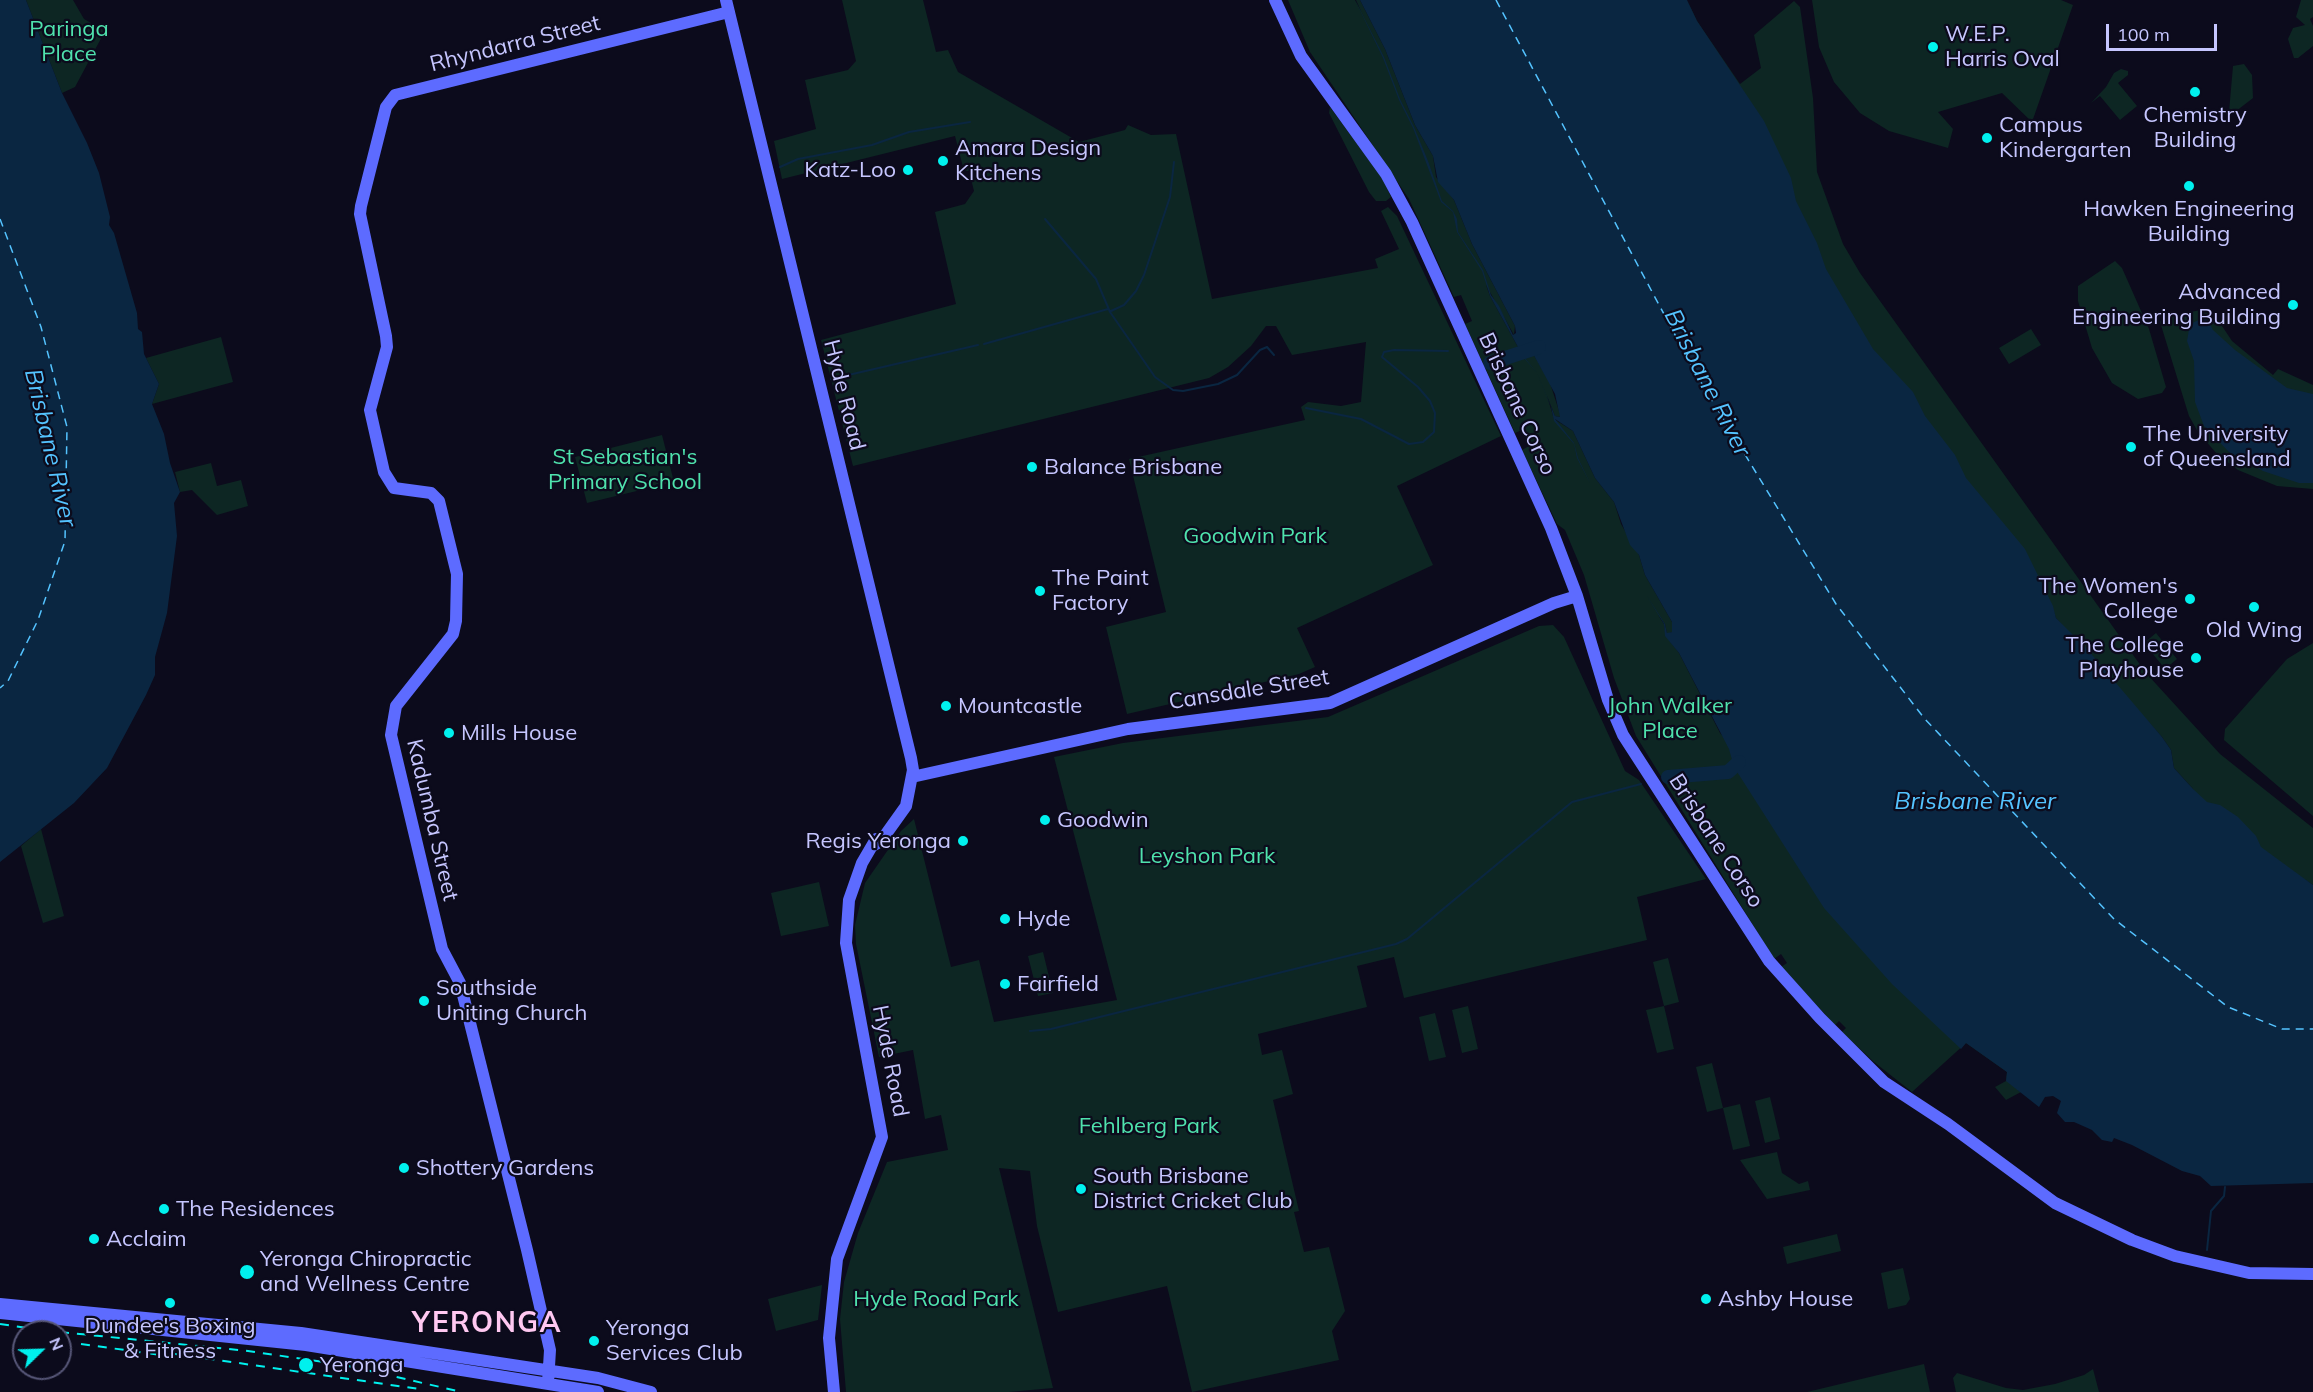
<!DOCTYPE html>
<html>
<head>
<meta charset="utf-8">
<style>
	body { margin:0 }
	#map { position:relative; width:2313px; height:1392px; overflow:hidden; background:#0c0b1c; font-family:Mulish,sans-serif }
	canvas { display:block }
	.north { position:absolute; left:12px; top:1320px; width:60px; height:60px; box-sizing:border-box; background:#0c0b1c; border:2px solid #565677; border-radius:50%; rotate:67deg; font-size:16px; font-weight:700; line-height:24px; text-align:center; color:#c6c6ff }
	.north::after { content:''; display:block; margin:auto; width:21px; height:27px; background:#00f1ee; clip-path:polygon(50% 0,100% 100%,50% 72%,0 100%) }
	.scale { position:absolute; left:2106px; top:24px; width:111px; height:27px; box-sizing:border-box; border:3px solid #c6c6ff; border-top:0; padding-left:8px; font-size:18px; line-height:21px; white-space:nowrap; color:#c6c6ff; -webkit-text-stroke:4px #0c0b1c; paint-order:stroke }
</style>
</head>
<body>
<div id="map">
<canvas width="2313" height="1392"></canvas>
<div class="north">N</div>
<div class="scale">100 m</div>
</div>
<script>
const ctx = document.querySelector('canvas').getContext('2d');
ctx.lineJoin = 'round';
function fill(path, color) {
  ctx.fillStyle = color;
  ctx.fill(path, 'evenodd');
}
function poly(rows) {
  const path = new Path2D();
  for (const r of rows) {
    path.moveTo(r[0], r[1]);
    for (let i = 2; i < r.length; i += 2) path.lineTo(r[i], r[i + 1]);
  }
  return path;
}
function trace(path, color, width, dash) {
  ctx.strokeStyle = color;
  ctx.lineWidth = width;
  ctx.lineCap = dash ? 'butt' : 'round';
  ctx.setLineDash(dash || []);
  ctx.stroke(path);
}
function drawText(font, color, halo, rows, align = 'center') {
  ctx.font = font + ' Mulish,sans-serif';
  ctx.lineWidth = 4.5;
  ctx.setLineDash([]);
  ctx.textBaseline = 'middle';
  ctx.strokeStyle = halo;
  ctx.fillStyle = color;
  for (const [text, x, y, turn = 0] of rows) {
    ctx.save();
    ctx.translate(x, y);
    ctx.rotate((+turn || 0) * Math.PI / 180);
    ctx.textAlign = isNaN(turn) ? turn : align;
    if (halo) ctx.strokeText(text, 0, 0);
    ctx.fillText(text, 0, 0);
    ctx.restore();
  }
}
const green = poly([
	[26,0,73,0,84,19,105,31,75,87,62,93],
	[842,0,923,0,936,52,948,50,958,72,1079,142,1125,130,1128,125,1151,135,1176,134,1212,299,1378,268,1375,259,1399,249,1381,211,1388,207,1397,216,1501,436,1397,486,1433,565,1297,628,1315,667,1299,674,1127,714,1106,627,1166,612,1129,459,1305,420,1301,407,1308,402,1341,406,1361,402,1366,342,1292,355,1276,326,1266,326,1251,346,1228,367,1209,378,853,466,821,340,956,304,935,212,965,204,974,191,969,171,964,171,955,136,782,179,774,141,816,129,805,80,848,70,856,61],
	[1288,0,1355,0,1361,11,1356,0,1360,0,1385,49,1415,125,1433,156,1436,177,1454,200,1472,244,1515,326,1514,335,1486,285,1490,296,1524,358,1531,350,1550,383,1560,414,1560,417,1555,416,1547,396,1554,419,1573,431,1595,478,1614,502,1621,524,1639,555,1645,575,1672,622,1672,632,1667,634,1665,624,1658,615,1664,624,1666,636,1679,653,1720,733,2025,1075,2018,1090,2021,1092,2006,1100,1995,1087,2006,1081,2007,1072,1966,1043,1912,1092,1874,1062,1842,1032,1846,1028,1839,1021,1835,1025,1781,967,1787,963,1781,954,1774,959,1636,736,1614,678,1584,575,1565,530,1557,524,1522,450,1529,446,1522,430,1515,433,1465,324,1472,321,1461,295,1454,297,1409,199,1310,52],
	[1687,0,1697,21,1740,84,1761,68,1754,35,1794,1,1800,7,1813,98,1817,172,1843,244,1860,273,2146,673,2220,754,2313,828,2313,885,2301,877,2313,927,2031,648,1744,132],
	[2049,598,2056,618,2162,737,2171,750,2174,768,2195,791,2173,769,2055,619],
	[1812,0,2061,0,2073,5,2032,122,2002,93,1938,112,1953,129,1948,148,1889,131,1860,113,1834,82,1819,47],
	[2301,0,2313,0,2313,17,2310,19,2313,26,2313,46,2298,58,2294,58,2288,39,2293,28,2305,25,2296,17],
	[2244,64,2252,75,2253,98,2231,115,2229,112,2233,66],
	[2121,69,2128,71,2128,75,2118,83,2137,106,2120,120,2100,96,2091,103,2106,87,2114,73],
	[1330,107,1383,179,1391,197,1386,201,1376,201,1369,192,1329,113],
	[2115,261,2122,268,2149,329,2166,387,2162,393,2138,399,2112,383,2092,348,2078,301,2078,286],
	[2210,308,2232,341,2273,375,2278,369,2313,385,2313,489,2277,486,2238,470,2217,454,2198,432,2189,416,2160,322,2162,318],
	[2031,329,2041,345,2009,364,1999,348],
	[221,337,233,382,152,404,159,384,146,358],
	[662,435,674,482,587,503,575,457],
	[211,463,217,486,241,480,248,506,217,515,192,490,180,492,175,472],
	[1553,625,1564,637,1625,771,1639,780,1706,879,1637,897,1647,940,1404,998,1394,957,1357,966,1367,1007,1258,1034,1262,1055,1282,1050,1293,1094,1273,1100,1299,1211,1294,1212,1304,1252,1329,1247,1345,1311,1332,1331,1339,1360,1192,1392,1167,1286,1058,1312,1037,1226,1030,1171,999,1168,1053,1388,1009,1392,846,1392,840,1319,844,1282,858,1233,887,1162,948,1150,941,1115,925,1119,913,1050,879,1057,856,944,855,925,865,883,901,831,914,819,951,967,979,960,994,1022,1117,1000,1054,757,1123,743,1328,717,1539,626],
	[2156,633,2177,659,2165,669,2144,643],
	[2313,643,2313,816,2224,740,2225,729,2287,659],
	[41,829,64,916,43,923,21,846],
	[819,882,829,926,781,936,771,893],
	[1043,952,1053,993,1038,996,1028,956],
	[1668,958,1679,1002,1664,1006,1674,1049,1657,1053,1646,1010,1664,1006,1653,962],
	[1468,1006,1478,1049,1462,1053,1452,1010],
	[1435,1013,1446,1057,1429,1061,1419,1017],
	[1712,1063,1723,1108,1740,1104,1750,1146,1733,1150,1723,1108,1707,1112,1696,1067],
	[1770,1097,1780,1139,1765,1143,1755,1101],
	[1777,1152,1782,1173,1799,1184,1808,1181,1810,1190,1767,1199,1740,1160],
	[1837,1234,1841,1251,1787,1264,1783,1247],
	[1903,1268,1910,1299,1906,1305,1888,1309,1881,1273],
	[822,1285,818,1320,776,1331,768,1299],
	[1924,1364,1930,1392,1807,1392],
	[2093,1369,2099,1392,1956,1392,1953,1378,1957,1373,2006,1388,2023,1390,2055,1384,2084,1375]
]);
const water = poly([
	[0,0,26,0,62,93,87,143,99,173,110,217,109,225,114,233,137,313,138,329,142,332,144,354,159,384,152,404,164,434,170,463,180,492,174,503,177,536,167,613,155,657,155,675,146,695,107,768,74,803,0,862],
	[1355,0,1384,57,1400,99,1414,127,1428,161,1442,201,1453,211,1457,219,1458,232,1483,270,1491,295,1499,306,1513,335,1516,333,1515,326,1472,244,1454,200,1438,182,1433,156,1415,125,1385,49,1360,0,1687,0,1697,21,1764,121,1791,178,1796,201,1817,243,1826,269,1873,349,1913,392,1925,416,1955,455,1966,478,2025,549,2053,606,2056,618,2087,649,2162,737,2171,750,2174,768,2193,789,2207,802,2220,805,2238,817,2256,836,2261,847,2313,885,2313,1183,2211,1186,2200,1176,2182,1171,2132,1145,2114,1138,2112,1142,2102,1140,2092,1130,2074,1122,2065,1122,2057,1113,2061,1101,2053,1096,2045,1097,2039,1107,2006,1081,2007,1072,1966,1043,1961,1049,1892,984,1824,908,1734,767,1729,749,1679,653,1665,636,1664,624,1647,596,1626,548,1624,536,1613,526,1603,496,1590,483,1577,458,1574,444,1554,421,1551,407,1537,373,1524,358,1490,296,1482,271,1457,232,1453,212,1441,202,1413,128,1399,100,1383,58],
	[1531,350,1555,394,1560,417,1555,416,1537,373,1524,357],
	[1555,419,1573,431,1595,478,1614,502,1630,545,1639,555,1645,575,1672,622,1672,632,1667,633,1665,624,1647,596,1626,548,1624,536,1613,526,1603,496,1590,483,1578,458,1574,443],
	[2203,318,2208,320,2213,330,2235,350,2287,388,2313,394,2313,483,2299,483,2263,471,2229,452,2204,426,2195,402,2194,361,2187,341,2190,324]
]);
const stream = poly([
	[780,167,798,159,872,145,909,132,970,122],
	[1045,219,1096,279,1110,312,1155,377,1173,390,1183,391,1218,384,1237,375,1260,350,1267,347,1274,355],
	[1111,311,1124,305,1136,291,1144,275,1170,197,1174,162],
	[984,344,1108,309],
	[831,379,978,345],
	[1306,408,1361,419,1409,444,1423,442,1434,432,1435,413,1430,401,1418,387,1382,357,1384,352,1394,350,1448,351],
	[1030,1031,1051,1029,1396,944,1407,939,1572,802,1641,784],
	[2207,1250,2211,1211,2224,1196,2225,1187]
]);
const river = poly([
	[1490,363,1539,347],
	[1668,777,1728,772,1739,762]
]);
const ferry = poly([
	[1496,0,1696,374,1836,604,1924,718,2114,919,2228,1007,2282,1029,2313,1029],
	[0,219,41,327,67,427,65,541,38,620,8,681,0,688]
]);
const secondary = poly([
	[726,0,911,758,913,770,906,806,881,841,874,845],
	[1275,0,1301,56,1386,174,1412,222,1551,528,1577,596,1608,700,1623,735,1769,961,1820,1018,1884,1082,1948,1124,2055,1203,2132,1240,2175,1256,2249,1273,2313,1274],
	[912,777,1128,729,1330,703,1554,603,1577,596],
	[0,1304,301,1333,598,1378,651,1392],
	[0,1313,306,1345,598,1392],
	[548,1383,550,1350,527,1250,460,983,442,949,391,735,396,706,453,634,456,621,457,574,439,501,431,493,394,488,384,472,370,410,387,347,386,336,360,214,361,206,386,107,395,95,729,12],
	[834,1392,829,1338,837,1259,882,1137,846,943,849,900,862,863,876,839]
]);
const rail = poly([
	[0,1324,56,1332],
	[60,1332,248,1351,344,1365,462,1392],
	[81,1344,161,1355],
	[155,1351,419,1389]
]);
const markers = [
	[1933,47,6,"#00f1ee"],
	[2195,92,6,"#00f1ee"],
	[1987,138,6,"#00f1ee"],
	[943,161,6,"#00f1ee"],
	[908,170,6,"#00f1ee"],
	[2189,186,6,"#00f1ee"],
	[2293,305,6,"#00f1ee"],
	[2131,447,6,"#00f1ee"],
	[1032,467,6,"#00f1ee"],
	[1040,591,6,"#00f1ee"],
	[2190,599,6,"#00f1ee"],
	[2254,607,6,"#00f1ee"],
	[2196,658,6,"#00f1ee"],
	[946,706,6,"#00f1ee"],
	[449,733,6,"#00f1ee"],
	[1045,820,6,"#00f1ee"],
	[963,841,6,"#00f1ee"],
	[1005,919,6,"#00f1ee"],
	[1005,984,6,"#00f1ee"],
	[424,1001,6,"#00f1ee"],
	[404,1168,6,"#00f1ee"],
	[1081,1189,6,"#00f1ee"],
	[164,1209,6,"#00f1ee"],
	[94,1239,6,"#00f1ee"],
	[247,1272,8,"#00f1ee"],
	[1706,1299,6,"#00f1ee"],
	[170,1303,6,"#00f1ee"],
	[594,1341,6,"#00f1ee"],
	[306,1365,8,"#00f1ee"]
];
const parkNames = [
	["Paringa",69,29],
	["Place",69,54],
	["St Sebastian's",625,457],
	["Primary School",625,482],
	["Goodwin Park",1255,536],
	["John Walker",1670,706],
	["Place",1670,731],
	["Leyshon Park",1207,856],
	["Fehlberg Park",1149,1126],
	["Hyde Road Park",936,1299]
];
const poiNames = [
	["W.E.P.",1945,34],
	["Harris Oval",1945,59],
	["Chemistry",2195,115,"center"],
	["Building",2195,140,"center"],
	["Campus",1999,125],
	["Kindergarten",1999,150],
	["Amara Design",955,148],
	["Kitchens",955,173],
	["Katz-Loo",896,170,"right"],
	["Hawken Engineering",2189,209,"center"],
	["Building",2189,234,"center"],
	["Advanced",2281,292,"right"],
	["Engineering Building",2281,317,"right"],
	["The University",2143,434],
	["of Queensland",2143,459],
	["Balance Brisbane",1044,467],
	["The Paint",1052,578],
	["Factory",1052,603],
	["The Women's",2178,586,"right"],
	["College",2178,611,"right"],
	["Old Wing",2254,630,"center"],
	["The College",2184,645,"right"],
	["Playhouse",2184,670,"right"],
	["Mountcastle",958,706],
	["Mills House",461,733],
	["Goodwin",1057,820],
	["Regis Yeronga",951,841,"right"],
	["Hyde",1017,919],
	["Fairfield",1017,984],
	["Southside",436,988],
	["Uniting Church",436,1013],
	["Shottery Gardens",416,1168],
	["South Brisbane",1093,1176],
	["District Cricket Club",1093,1201],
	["The Residences",176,1209],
	["Acclaim",106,1239],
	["Yeronga Chiropractic",260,1259],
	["and Wellness Centre",260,1284],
	["Ashby House",1718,1299],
	["Dundee's Boxing",170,1326,"center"],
	["& Fitness",170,1351,"center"],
	["Yeronga",606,1328],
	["Services Club",606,1353],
	["Yeronga",320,1365]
];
const streetNames = [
	["Rhyndarra Street",515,44,-14],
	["Hyde Road",844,395,76],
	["Brisbane Corso",1517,404,65],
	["Cansdale Street",1249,690,-9],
	["Kadumba Street",432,820,77],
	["Brisbane Corso",1716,841,57],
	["Hyde Road",890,1061,79]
];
const waterNames = [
	["Brisbane River",1707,383,63],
	["Brisbane River",50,448,77],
	["Brisbane River",1975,802]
];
const districtNames = [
	["YERONGA",487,1324]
];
fill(green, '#0d2623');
fill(water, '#0a2641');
trace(stream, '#0a2641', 2);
trace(river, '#0a2641', 14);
trace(ferry, '#54c3ff', 1.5, [8, 6]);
trace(secondary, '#5d6bff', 12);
trace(rail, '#00f1ee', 2, [9, 8]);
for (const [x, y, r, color] of markers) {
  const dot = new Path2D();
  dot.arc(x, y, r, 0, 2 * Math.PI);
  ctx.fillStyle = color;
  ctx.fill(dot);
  trace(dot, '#0c0b1c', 2);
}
drawText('22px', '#4fe2ad', '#0c0b1c', parkNames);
drawText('22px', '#c6c6ff', '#0c0b1c', poiNames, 'left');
drawText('22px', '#c6c6ff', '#0c0b1c', streetNames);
drawText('italic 24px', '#54c3ff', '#0c0b1c', waterNames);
ctx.letterSpacing = '1.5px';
drawText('bold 28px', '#ffc8f1', '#0c0b1c', districtNames);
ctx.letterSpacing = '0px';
</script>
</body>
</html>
